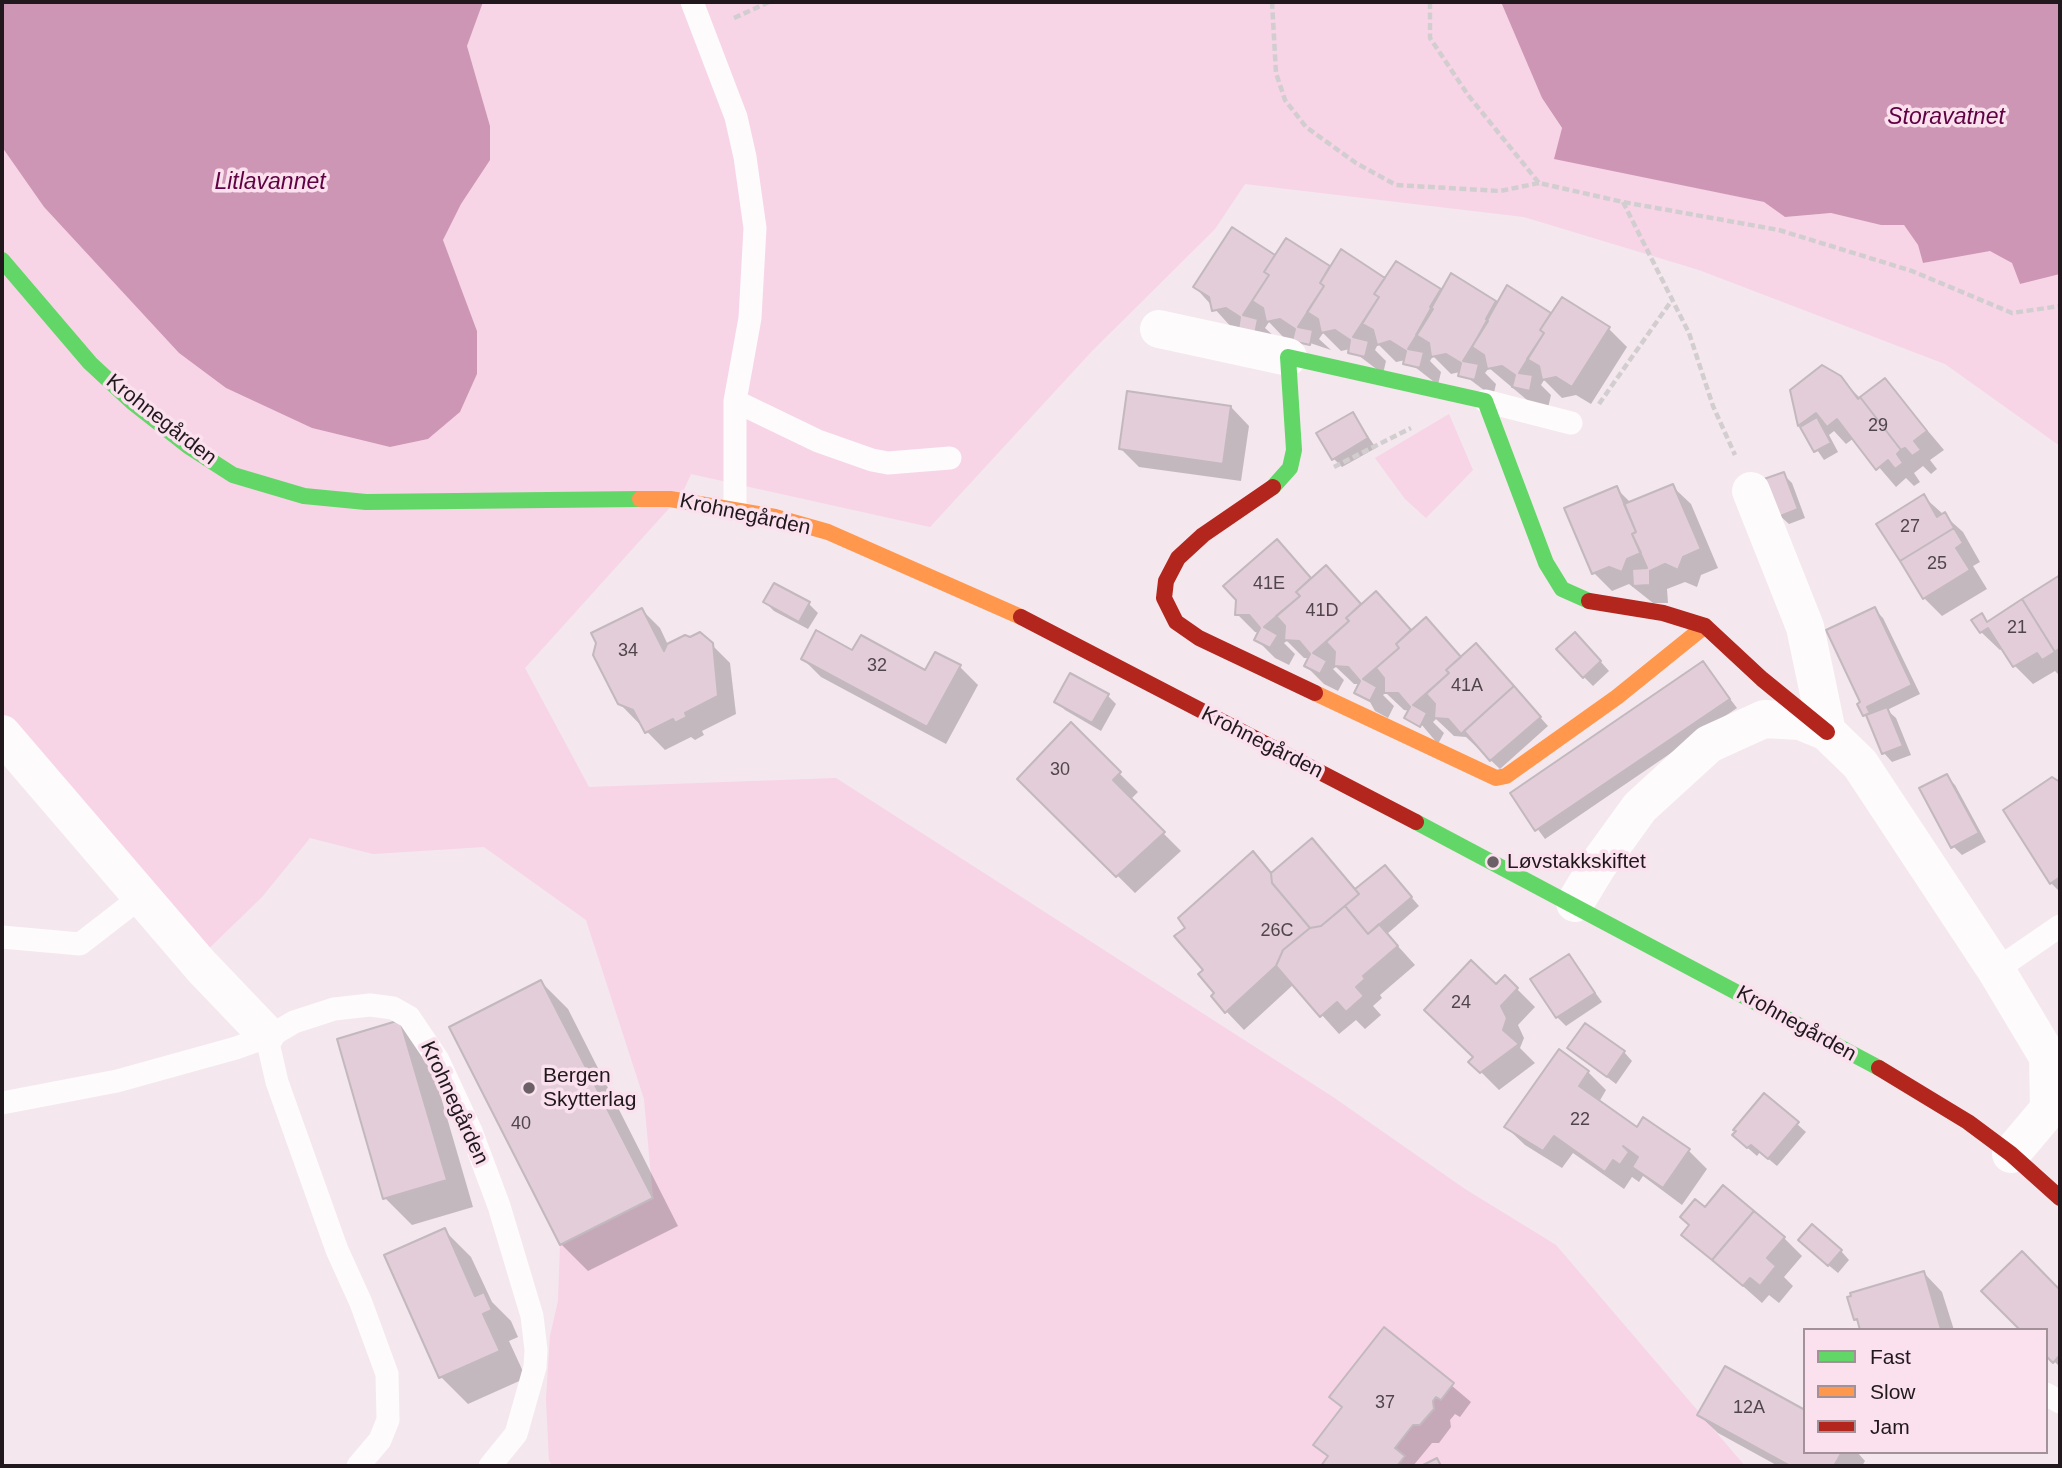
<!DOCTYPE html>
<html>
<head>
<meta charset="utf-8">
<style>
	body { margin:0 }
	#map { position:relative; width:2062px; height:1468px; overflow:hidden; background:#f4e7ed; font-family:Arial,sans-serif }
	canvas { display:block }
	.frame { position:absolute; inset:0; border:4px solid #21181d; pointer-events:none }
	.legend { position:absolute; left:1803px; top:1328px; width:245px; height:126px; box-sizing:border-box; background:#fae1ed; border:2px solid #a3919a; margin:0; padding:9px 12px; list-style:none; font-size:21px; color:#21181d }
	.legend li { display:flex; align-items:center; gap:14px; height:35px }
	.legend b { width:35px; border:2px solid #a3919a }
</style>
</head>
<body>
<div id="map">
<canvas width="2062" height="1468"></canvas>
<div class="frame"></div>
<ul class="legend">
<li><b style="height:9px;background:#63d668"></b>Fast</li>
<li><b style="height:9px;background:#ff974d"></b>Slow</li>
<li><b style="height:9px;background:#b3261e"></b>Jam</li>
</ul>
</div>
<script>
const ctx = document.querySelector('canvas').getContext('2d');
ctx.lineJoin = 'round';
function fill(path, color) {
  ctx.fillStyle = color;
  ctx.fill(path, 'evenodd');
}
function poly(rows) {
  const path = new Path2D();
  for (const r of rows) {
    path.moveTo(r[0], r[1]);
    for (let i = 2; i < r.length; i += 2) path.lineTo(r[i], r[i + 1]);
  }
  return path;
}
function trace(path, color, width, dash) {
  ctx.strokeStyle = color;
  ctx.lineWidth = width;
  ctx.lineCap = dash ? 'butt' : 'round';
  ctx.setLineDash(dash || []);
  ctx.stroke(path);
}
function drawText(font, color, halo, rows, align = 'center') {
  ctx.font = font + ' Arial,sans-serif';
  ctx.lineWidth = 7;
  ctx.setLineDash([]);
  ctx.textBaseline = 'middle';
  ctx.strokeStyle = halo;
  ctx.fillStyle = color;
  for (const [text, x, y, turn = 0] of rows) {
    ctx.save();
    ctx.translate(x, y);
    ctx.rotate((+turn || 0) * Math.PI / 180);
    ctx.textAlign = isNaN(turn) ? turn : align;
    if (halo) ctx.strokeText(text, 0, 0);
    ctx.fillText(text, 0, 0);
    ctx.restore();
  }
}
const green = poly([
	[483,2,1501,2,1542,98,1562,129,1555,158,1764,202,1785,217,1832,213,1881,225,1904,225,1918,245,1923,263,1990,250,2012,263,2020,284,2060,274,2060,446,1945,364,1699,270,1524,217,1245,184,1215,229,1092,351,930,527,691,474,682,494,525,668,589,787,836,778,1333,1097,1465,1189,1556,1245,1745,1466,552,1466,549,1460,546,1400,550,1336,558,1301,560,1245,653,1198,644,1099,586,920,484,847,373,854,310,838,262,897,200,957,2,729,2,147,44,207,179,353,226,388,312,428,390,447,428,439,460,412,477,374,477,331,443,240,490,126,467,46],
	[1449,414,1473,470,1426,518,1405,499,1375,458]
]);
const water = poly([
	[2,2,483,2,467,46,490,126,490,160,461,204,443,240,477,331,477,374,460,412,428,439,390,447,312,428,226,388,179,353,44,207,2,147],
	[1501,2,2060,2,2060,274,2020,284,2012,263,1990,251,1923,263,1918,245,1904,225,1881,225,1831,213,1785,217,1764,202,1554,159,1562,128,1542,98]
]);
const shadow = poly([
	[1232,230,1276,257,1287,240,1331,269,1386,280,1397,263,1441,291,1452,275,1497,304,1508,287,1552,316,1609,329,1627,347,1591,404,1576,395,1562,398,1544,380,1541,385,1551,395,1548,408,1533,405,1489,368,1485,373,1496,384,1493,397,1460,372,1451,374,1433,356,1430,361,1441,372,1438,385,1406,360,1396,362,1378,344,1375,350,1386,361,1383,374,1350,349,1341,351,1323,333,1319,339,1331,350,1295,338,1286,340,1269,322,1265,328,1276,338,1232,328,1195,287],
	[1840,378,1861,399,1885,380,1944,450,1930,460,1937,469,1931,474,1923,466,1914,473,1920,482,1914,486,1906,478,1896,487,1854,438,1846,444,1834,431,1829,435,1838,452,1824,460,1800,425,1792,391],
	[1231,407,1249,426,1241,481,1139,467,1121,449],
	[1353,414,1376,448,1342,467,1333,458],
	[1783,474,1792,483,1805,518,1789,524,1780,516],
	[1672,486,1691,504,1718,568,1701,575,1697,587,1685,582,1667,589,1668,603,1653,603,1629,584,1612,591,1594,573,1616,488,1631,503],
	[1924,497,1963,532,1980,562,1973,566,1987,589,1942,616,1924,598],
	[1295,560,1312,580,1344,586,1362,606,1394,612,1412,632,1426,619,1462,658,1530,706,1548,726,1500,769,1466,737,1454,736,1436,719,1433,722,1444,733,1438,744,1410,711,1404,710,1386,693,1383,695,1394,706,1388,718,1375,711,1360,684,1354,684,1336,667,1333,669,1344,680,1338,691,1324,684,1306,666,1310,658,1304,658,1287,641,1284,643,1295,654,1289,665,1275,658,1257,640,1260,633,1255,632,1237,614],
	[2060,578,2060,676,2055,671,2033,684,2015,666,2003,648,2000,650,1981,632,1974,620,1981,615,1989,623],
	[775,585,809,604,818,613,808,629,774,611,765,602],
	[1874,609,1883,618,1920,694,1887,710,1896,718,1911,755,1892,762,1884,753,1828,631],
	[642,610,660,628,668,645,711,644,730,663,736,714,702,731,704,735,695,740,691,737,665,750,619,703],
	[1584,643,1609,671,1593,686,1584,677],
	[853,652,926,672,960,667,978,685,946,744,821,677,803,659],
	[1703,663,1737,708,1545,839,1512,794],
	[1108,696,1116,704,1101,731,1065,710,1056,701],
	[1071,725,1138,792,1130,800,1181,851,1135,893,1020,779],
	[1946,776,1955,785,1986,842,1962,855,1953,846],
	[2052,779,2060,784,2060,892,2051,883],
	[1312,841,1357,890,1393,876,1419,906,1387,934,1415,965,1380,995,1382,998,1373,1006,1381,1015,1365,1029,1356,1020,1339,1034,1294,984,1244,1030,1226,1011,1187,928,1253,853,1273,874],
	[1569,956,1602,1002,1566,1026,1557,1017],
	[1505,977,1535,1007,1518,1025,1524,1038,1520,1048,1535,1063,1499,1090,1471,1062],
	[541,982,568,1009,678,1226,588,1271,561,1244],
	[400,1022,427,1049,473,1207,412,1225,385,1198],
	[1569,1048,1624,1052,1632,1061,1616,1084],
	[1588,1072,1606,1090,1599,1102,1637,1129,1644,1120,1689,1151,1707,1169,1682,1205,1643,1176,1639,1182,1632,1177,1624,1189,1573,1153,1562,1168,1525,1145,1506,1127],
	[1797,1124,1806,1132,1777,1166,1760,1152,1757,1156,1743,1144],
	[1705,1209,1784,1238,1802,1256,1784,1277,1793,1286,1779,1303,1769,1295,1762,1303,1684,1234],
	[444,1230,471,1257,492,1302,511,1321,518,1337,509,1341,526,1378,468,1404,441,1377,386,1256],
	[1809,1249,1841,1251,1849,1260,1838,1273],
	[2022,1254,2060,1292,2060,1367,2046,1353,2046,1330],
	[1924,1273,1942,1292,1954,1330,1861,1330,1849,1297,1851,1295],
	[1385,1329,1471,1402,1460,1417,1455,1414,1450,1420,1451,1427,1439,1443,1432,1443,1413,1466,1323,1466,1329,1458,1315,1444,1343,1409,1331,1396],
	[1699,1415,1805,1452,1857,1452,1865,1461,1862,1466,1778,1466,1718,1433]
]);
const building = poly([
	[1232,227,1275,255,1264,272,1269,275,1243,315,1258,319,1255,334,1238,330,1240,317,1226,308,1212,311,1209,297,1193,287,1232,227],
	[1286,238,1330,266,1320,283,1324,286,1298,327,1313,330,1310,345,1292,341,1295,329,1280,319,1266,322,1263,308,1252,301,1269,275,1264,272,1286,238],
	[1341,249,1385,278,1374,294,1379,297,1353,337,1369,341,1365,357,1348,353,1350,340,1335,330,1321,333,1318,319,1307,312,1324,286,1320,283,1341,249],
	[1396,261,1441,289,1430,307,1433,309,1408,349,1424,352,1420,368,1403,364,1406,351,1390,341,1377,345,1373,330,1362,324,1379,297,1374,294,1396,261],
	[1451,273,1496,301,1486,319,1488,321,1463,361,1479,364,1475,380,1458,376,1461,363,1446,354,1431,357,1429,343,1416,335,1451,273],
	[1507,285,1551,313,1540,330,1544,333,1519,373,1533,375,1530,391,1512,387,1515,375,1502,366,1487,369,1484,355,1472,347,1507,285],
	[1562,297,1610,327,1572,387,1556,377,1542,380,1539,366,1527,359,1544,333,1540,330,1562,297],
	[1822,365,1841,376,1858,399,1860,397,1901,450,1897,454,1903,463,1895,469,1888,460,1876,470,1837,419,1827,427,1816,413,1798,426,1790,390,1822,365],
	[1885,378,1927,431,1914,441,1921,450,1912,456,1905,448,1901,450,1860,397,1885,378],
	[1127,391,1231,406,1223,464,1119,449,1127,391],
	[1353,412,1368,438,1332,460,1316,433,1353,412],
	[1817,417,1831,443,1814,452,1800,427,1817,417],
	[1784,472,1798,509,1778,517,1764,479,1784,472],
	[1673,484,1701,549,1683,557,1678,570,1665,564,1650,571,1650,585,1633,586,1632,569,1647,568,1632,534,1636,532,1624,504,1673,484],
	[1617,486,1636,532,1632,534,1641,553,1627,559,1622,572,1609,567,1592,574,1564,508,1617,486],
	[1924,494,1937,517,1945,512,1954,528,1900,561,1876,524,1924,494],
	[1954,528,1963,543,1956,548,1970,570,1923,599,1900,561,1954,528],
	[1277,539,1311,578,1296,592,1300,596,1264,627,1278,635,1270,648,1254,640,1260,628,1249,615,1235,615,1236,600,1223,586,1277,539],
	[1326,565,1361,604,1346,618,1349,621,1313,653,1327,661,1320,674,1304,666,1310,654,1299,641,1284,640,1285,626,1276,616,1300,596,1296,592,1326,565],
	[2060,575,2060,648,2055,652,2022,599,2060,575],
	[774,583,810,602,799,622,763,602,774,583],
	[1376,591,1411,630,1396,644,1399,648,1363,679,1377,687,1370,701,1354,693,1360,681,1348,667,1334,666,1335,652,1326,642,1349,621,1346,618,1376,591],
	[2022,599,2055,652,2042,660,2037,653,2013,667,1988,628,1980,633,1971,620,1982,613,1987,622,2022,599],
	[1875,607,1912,685,1867,707,1870,713,1863,716,1857,704,1860,702,1826,630,1875,607],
	[642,608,664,651,667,644,685,635,690,637,700,632,713,643,718,696,685,713,687,717,675,723,673,719,645,733,633,710,618,704,593,655,596,643,591,633,642,608],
	[1426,617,1461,657,1446,670,1449,673,1413,705,1427,713,1420,727,1404,718,1410,707,1398,693,1384,693,1384,678,1376,668,1399,648,1396,644,1426,617],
	[816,630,852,650,861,635,925,670,935,652,961,665,927,727,801,659,816,630],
	[1575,632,1601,661,1583,678,1556,649,1575,632],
	[1476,643,1514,686,1461,734,1448,719,1434,718,1435,704,1426,694,1449,673,1446,670,1476,643],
	[1703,661,1730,699,1535,831,1510,793,1703,661],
	[1070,673,1109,694,1092,723,1054,702,1070,673],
	[1514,686,1541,717,1490,761,1464,731,1514,686],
	[1887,707,1903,746,1882,754,1866,715,1887,707],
	[1071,722,1121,772,1113,780,1165,832,1116,877,1017,779,1071,722],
	[1947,774,1979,833,1951,848,1919,788,1947,774],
	[2052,777,2060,782,2060,877,2050,884,2003,810,2052,777],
	[1312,838,1359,894,1321,926,1310,928,1272,883,1271,873,1312,838],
	[1253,851,1271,873,1272,883,1310,928,1283,950,1276,966,1225,1013,1211,996,1214,993,1198,974,1203,970,1174,936,1185,928,1178,918,1253,851],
	[1385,865,1412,897,1368,934,1345,906,1359,894,1355,889,1385,865],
	[1345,906,1368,934,1379,924,1398,946,1363,976,1365,979,1356,987,1364,996,1346,1012,1337,1002,1320,1017,1276,966,1283,950,1310,928,1321,926,1345,906],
	[1569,954,1595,993,1556,1018,1530,979,1569,954],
	[1471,960,1496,984,1505,975,1518,988,1501,1006,1507,1018,1503,1030,1519,1044,1480,1073,1468,1062,1473,1057,1424,1010,1471,960],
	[541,980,653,1198,560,1245,449,1027,541,980],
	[400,1020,447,1180,383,1199,337,1039,400,1020],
	[1585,1023,1625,1051,1607,1077,1567,1048,1585,1023],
	[1559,1049,1589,1071,1579,1086,1637,1127,1643,1117,1690,1149,1663,1188,1632,1167,1638,1157,1623,1146,1629,1152,1620,1165,1613,1160,1605,1172,1554,1136,1543,1151,1504,1127,1559,1049],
	[1764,1093,1799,1122,1768,1159,1751,1145,1747,1148,1732,1135,1736,1131,1733,1130,1764,1093],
	[1723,1185,1754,1211,1712,1260,1681,1235,1689,1225,1680,1217,1695,1199,1705,1207,1723,1185],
	[1754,1211,1785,1237,1767,1258,1776,1266,1760,1286,1750,1278,1743,1286,1712,1260,1754,1211],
	[1812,1224,1842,1250,1828,1266,1798,1240,1812,1224],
	[445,1228,475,1296,484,1292,492,1310,483,1314,500,1351,439,1378,384,1255,445,1228],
	[2022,1251,2060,1290,2060,1355,2053,1363,2046,1356,2046,1330,2020,1330,1981,1291,2022,1251],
	[1924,1271,1941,1329,1860,1330,1857,1319,1854,1320,1847,1297,1851,1296,1850,1293,1924,1271],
	[1384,1327,1454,1383,1441,1400,1436,1397,1433,1401,1434,1409,1420,1425,1413,1425,1395,1448,1405,1456,1397,1466,1321,1466,1328,1456,1313,1445,1342,1407,1329,1397,1384,1327],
	[1725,1366,1805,1410,1805,1452,1842,1452,1834,1466,1790,1466,1697,1415,1725,1366],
	[1437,1458,1441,1466,1421,1466,1437,1458]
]);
const path = poly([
	[1272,2,1276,73,1285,100,1306,127,1356,163,1396,185,1500,191,1539,183],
	[1430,2,1430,38,1468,95,1539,183,1623,202,1779,230,1912,271,2012,313,2060,306],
	[734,18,769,2],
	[1623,202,1689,333,1713,406,1735,455],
	[1599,404,1672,300],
	[1334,467,1411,428]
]);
const lane = poly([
	[692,2,736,117,745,157,755,228,750,318,735,401,735,510],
	[735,401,818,441,872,460,888,463,950,458],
	[1485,401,1571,423],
	[2,937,80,944,142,896],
	[1996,970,2060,926],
	[266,1034,277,1082,337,1250,361,1303,387,1374,388,1420,380,1440,358,1466],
	[2,1103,117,1081,236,1048,272,1035,294,1022,334,1009,370,1005,393,1008,409,1017,438,1060,471,1131,499,1206,532,1316,536,1350,535,1367,516,1434,490,1466],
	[2046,1394,2060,1402]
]);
const street = poly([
	[1159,329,1288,357],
	[1751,491,1805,627,1827,732],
	[2,734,201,966,266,1034],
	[1575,903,1598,865,1640,807,1709,744,1764,719,1800,721,1827,732,1860,764,1996,970,2048,1057,2049,1109,2011,1154]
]);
const fast = poly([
	[2,260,90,363,132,402,188,446,233,475,304,496,366,502,640,499],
	[1273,487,1290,468,1294,450,1288,357,1485,401,1546,563,1562,589,1589,601],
	[1416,822,1879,1068]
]);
const slow = poly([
	[640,499,670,499,775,517,828,532,1021,617],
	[1315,693,1496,778,1506,776,1617,697,1705,626]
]);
const jam = poly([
	[1273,487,1203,535,1178,558,1166,581,1164,598,1176,622,1199,638,1315,693],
	[1589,601,1663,613,1705,626,1762,679,1827,732],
	[1021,617,1416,822],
	[1879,1068,1968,1122,2011,1154,2060,1198]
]);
const markers = [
	[1493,862,7,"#6b6066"],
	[529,1088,7,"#6b6066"]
];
const numberNames = [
	["29",1878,426],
	["27",1910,527],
	["25",1937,564],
	["41E",1269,584],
	["41D",1322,611],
	["21",2017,628],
	["34",628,651],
	["32",877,666],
	["41A",1467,686],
	["30",1060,770],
	["26C",1277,931],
	["24",1461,1003],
	["22",1580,1120],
	["40",521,1124],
	["37",1385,1403],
	["12A",1749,1408]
];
const streetNames = [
	["Krohnegården",161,420,38],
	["Krohnegården",745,515,12],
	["Krohnegården",1262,743,27],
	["Krohnegården",1796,1024,29],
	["Krohnegården",454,1103,65]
];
const poiNames = [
	["Løvstakkskiftet",1507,862],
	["Bergen",543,1076],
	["Skytterlag",543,1100]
];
const waterNames = [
	["Storavatnet",1946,118],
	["Litlavannet",270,183]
];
fill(green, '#f7d4e6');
fill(water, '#ce96b5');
fill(shadow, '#0003');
fill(building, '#e2cdd8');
trace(building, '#c2b8bd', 2);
trace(path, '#d2ced0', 4.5, [7, 3.5]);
trace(lane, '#fdfbfc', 23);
trace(street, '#fdfbfc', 38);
trace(fast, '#63d668', 16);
trace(slow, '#ff974d', 16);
trace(jam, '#b3261e', 16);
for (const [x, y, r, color] of markers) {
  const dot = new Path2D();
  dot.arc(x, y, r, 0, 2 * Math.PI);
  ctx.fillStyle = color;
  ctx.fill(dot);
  trace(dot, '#fae1ed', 2.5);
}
drawText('18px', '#51454c', null, numberNames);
drawText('21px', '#21181d', '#fae1ed', streetNames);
drawText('21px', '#21181d', '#fae1ed', poiNames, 'left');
drawText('italic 23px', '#5f0142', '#fae1ed', waterNames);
</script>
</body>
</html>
